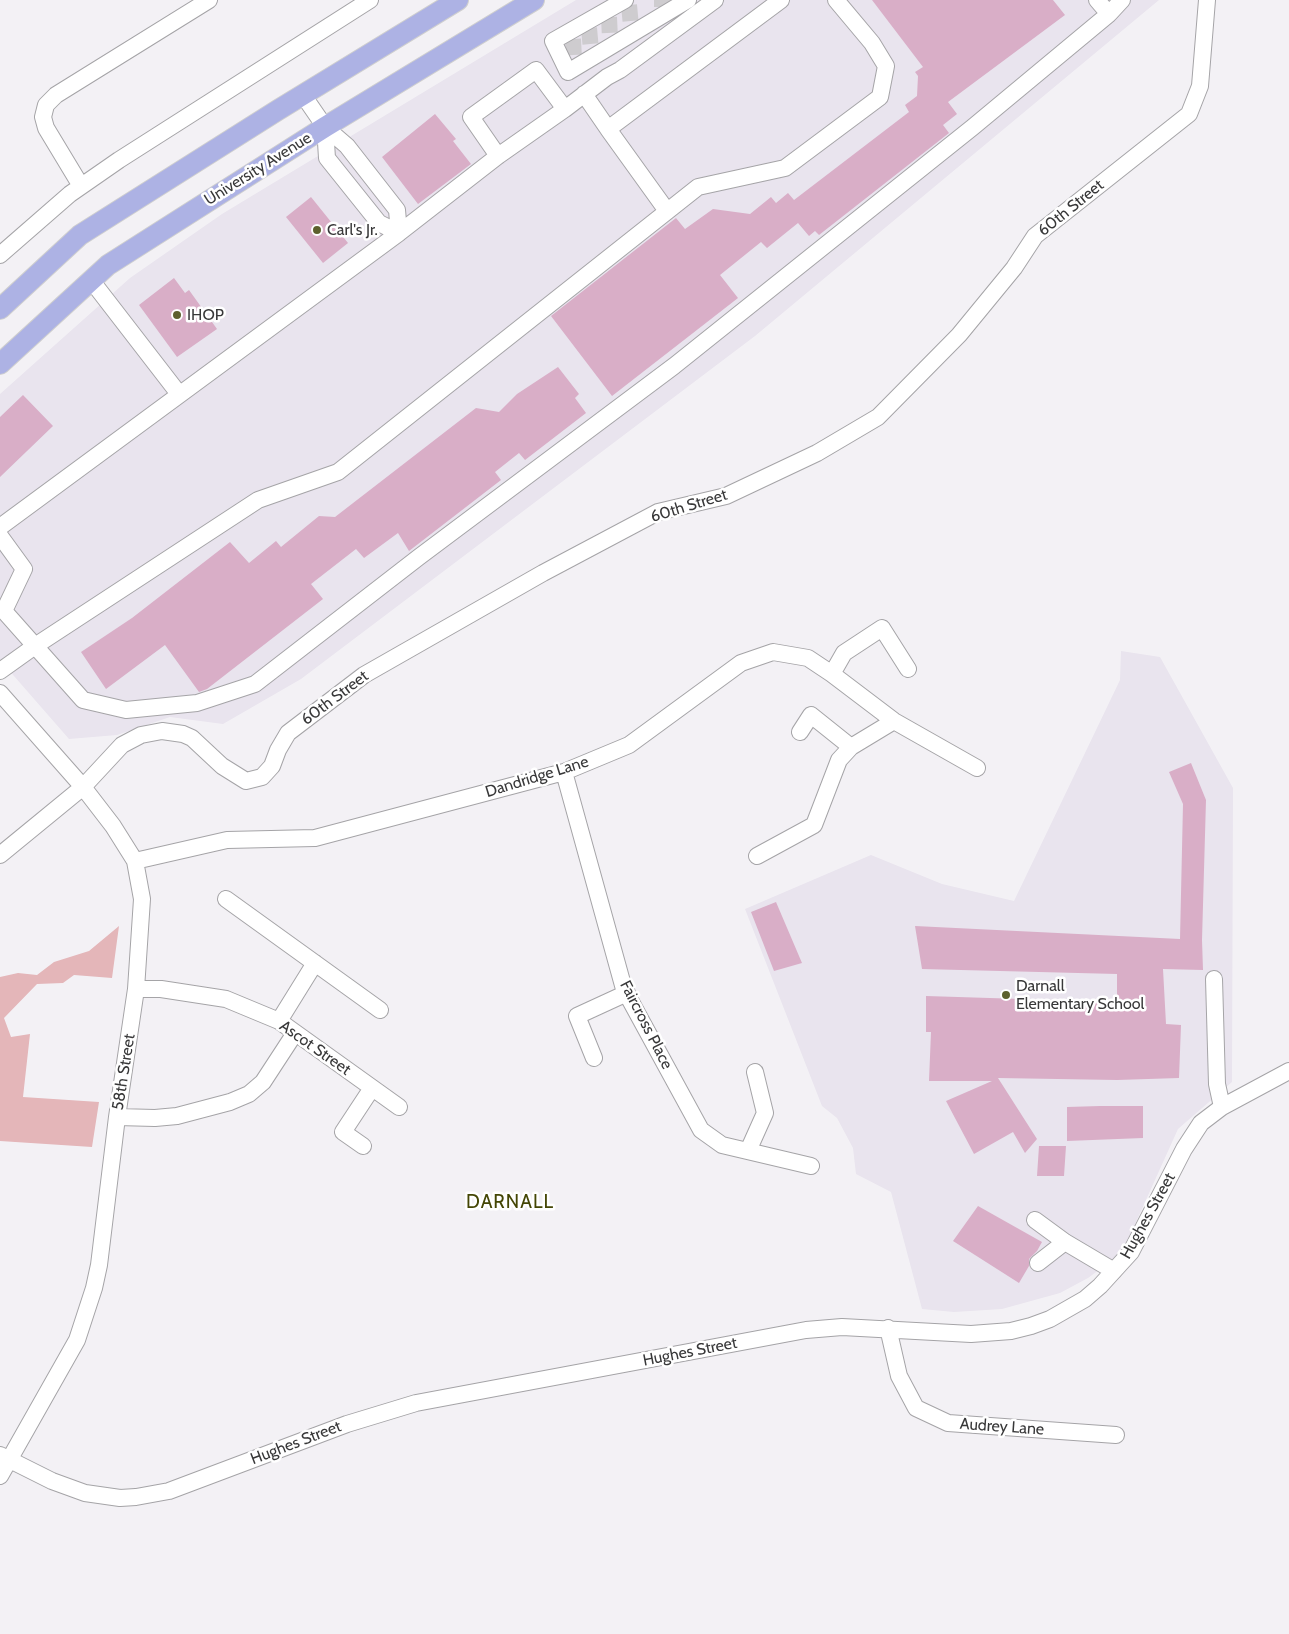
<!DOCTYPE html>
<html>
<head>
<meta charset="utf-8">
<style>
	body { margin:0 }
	canvas { display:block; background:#f3f1f5 }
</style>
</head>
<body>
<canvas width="1289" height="1634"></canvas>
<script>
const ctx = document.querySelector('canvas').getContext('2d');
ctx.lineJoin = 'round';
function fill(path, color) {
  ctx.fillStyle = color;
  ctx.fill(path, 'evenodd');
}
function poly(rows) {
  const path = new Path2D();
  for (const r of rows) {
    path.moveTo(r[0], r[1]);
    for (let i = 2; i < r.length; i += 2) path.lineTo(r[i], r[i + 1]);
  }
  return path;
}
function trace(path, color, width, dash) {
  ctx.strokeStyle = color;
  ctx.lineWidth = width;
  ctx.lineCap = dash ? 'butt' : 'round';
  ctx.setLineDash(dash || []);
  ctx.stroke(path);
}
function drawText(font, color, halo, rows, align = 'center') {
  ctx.font = font + ' Cabin,sans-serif';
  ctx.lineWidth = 5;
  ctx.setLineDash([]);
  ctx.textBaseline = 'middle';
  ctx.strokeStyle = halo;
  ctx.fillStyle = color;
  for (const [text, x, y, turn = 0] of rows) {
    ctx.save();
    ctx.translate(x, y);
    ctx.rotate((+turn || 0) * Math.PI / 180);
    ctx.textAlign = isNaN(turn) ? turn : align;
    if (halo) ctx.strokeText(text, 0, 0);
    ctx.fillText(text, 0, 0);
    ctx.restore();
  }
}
const built = poly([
	[576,0,1159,0,755,336,301,679,223,724,170,717,117,735,69,739,0,660,0,394,130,278,222,214],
	[1121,651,1160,657,1233,788,1232,1082,1178,1129,1122,1253,1088,1278,1060,1293,1002,1309,954,1312,922,1309,891,1192,856,1174,853,1148,837,1118,822,1106,745,909,871,855,942,884,1014,901,1120,680]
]);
const green = poly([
	[119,926,112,978,74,975,63,983,37,984,4,1018,11,1037,30,1034,23,1097,99,1102,92,1147,0,1141,0,977,18,973,37,975,54,962,89,951]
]);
const building = poly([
	[872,0,1053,0,1065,15,948,102,957,114,943,125,949,133,819,235,815,231,809,236,798,223,767,248,761,242,720,275,738,298,612,396,551,316,676,218,685,229,713,209,750,214,771,197,776,203,788,193,794,200,909,112,905,105,917,96,918,76,915,72,923,67],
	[435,114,456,139,453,141,471,164,418,204,382,157],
	[311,197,348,243,323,263,286,217],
	[174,278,185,293,189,290,217,329,177,357,139,305],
	[558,367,579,394,575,398,586,413,525,460,519,453,495,472,501,480,409,551,398,533,364,558,356,549,311,584,323,599,207,689,199,692,165,645,106,689,81,652,132,618,230,542,249,563,276,541,281,547,319,516,335,517,476,408,499,412,517,394],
	[23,395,53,426,0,477,0,417],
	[1191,763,1206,800,1202,940,1203,970,1163,969,1166,1024,1181,1025,1179,1078,1117,1080,998,1078,1037,1139,1025,1153,1013,1132,974,1154,946,1101,992,1081,929,1081,931,1032,926,1032,926,996,1117,1002,1117,974,922,969,915,926,1180,939,1183,804,1169,772],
	[776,902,802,963,774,971,751,912],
	[1100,1106,1143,1106,1143,1138,1067,1141,1067,1107],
	[1039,1146,1066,1146,1064,1176,1037,1176],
	[978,1206,1042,1242,1037,1251,1029,1259,1029,1266,1019,1283,953,1241]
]);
const minorTunnel = poly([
	[662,0,662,7],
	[629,5,631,26],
	[609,17,610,39],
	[589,28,591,50],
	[573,39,574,59]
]);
const minor = poly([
	[625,0,553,41,568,72,688,0],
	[1097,0,1109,14,1122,0],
	[584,94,608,129],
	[303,95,325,127,347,146,397,210,399,233],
	[565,109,607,77,620,70,715,0],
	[325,127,327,158,379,223,399,233],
	[81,186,46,128,43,117,46,105,56,95,209,0],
	[667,211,608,129,781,0],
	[0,255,70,194,119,160,370,0],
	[91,280,179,394],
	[0,527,399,233,498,156,565,109,536,70,471,117,498,156],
	[0,536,24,569,4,611,83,700,126,710,197,703,255,684,419,557,674,366,973,127,1109,14],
	[0,671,35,646,258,500,338,472,698,187,785,168,880,97,886,66,872,43,836,0],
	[832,674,844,653,882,628,908,669],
	[0,693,83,787,113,826,135,861,142,899,136,989,117,1117,99,1265,94,1288,77,1340,0,1476],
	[800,732,811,715,851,747,894,721],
	[564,772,624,989,701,1130,722,1145,811,1166],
	[0,855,83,787,122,745,141,735,162,731,183,734,192,738,222,766,246,781,262,777,272,766,278,750,288,733,364,675,543,573,658,512,726,496,817,453,878,417,959,335,1014,268,1035,236,1189,114,1200,86,1207,0],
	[757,856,814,825,839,760,851,747],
	[135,861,227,840,315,838,564,772,629,745,741,663,773,652,808,658,832,674,894,721,977,768],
	[226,899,380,1010],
	[1214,979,1217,1084,1222,1107],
	[136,989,161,989,226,999,279,1021,399,1107],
	[279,1021,315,963],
	[594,1058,577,1016,627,993],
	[117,1117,155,1118,177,1116,230,1102,249,1094,263,1082,295,1033],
	[363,1146,343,1132,372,1088],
	[748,1151,765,1113,755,1072],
	[1035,1220,1065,1242,1114,1271],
	[1038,1263,1065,1242],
	[888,1328,899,1376,916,1408,948,1423,1116,1435],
	[0,1455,52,1481,85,1493,120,1498,136,1497,169,1491,347,1424,416,1403,806,1330,842,1327,971,1334,1011,1331,1031,1326,1050,1319,1085,1299,1100,1286,1131,1252,1184,1149,1201,1123,1222,1107,1289,1071]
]);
const major = poly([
	[0,309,80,235,278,110,458,0],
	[0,364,108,265,325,127,534,0]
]);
const markers = [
	[317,230,5,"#5d602d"],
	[177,315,5,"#5d602d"],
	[1006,995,5,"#5d602d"]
];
const streetNames = [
	["University Avenue",258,169,-32],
	["60th Street",1071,208,-39],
	["60th Street",689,506,-17],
	["60th Street",335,698,-37],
	["Dandridge Lane",537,777,-17],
	["Faircross Place",646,1025,63],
	["Ascot Street",315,1048,35],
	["58th Street",124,1072,-81],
	["Hughes Street",1148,1216,-61],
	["Hughes Street",690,1352,-11],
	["Audrey Lane",1002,1427,4],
	["Hughes Street",296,1443,-21]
];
const poiNames = [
	["Carl's Jr.",327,230],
	["IHOP",187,315],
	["Darnall",1016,986],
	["Elementary School",1016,1004]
];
const quarterNames = [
	["DARNALL",510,1202]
];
fill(built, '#e9e4ee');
fill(green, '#e4b6b9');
fill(building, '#d9aec7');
trace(minorTunnel, '#cecccf', 16, [16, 8]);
trace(minor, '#a5a4a7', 18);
trace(major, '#cfcfcf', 22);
trace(minor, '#fff', 16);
trace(major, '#adb2e4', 20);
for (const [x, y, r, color] of markers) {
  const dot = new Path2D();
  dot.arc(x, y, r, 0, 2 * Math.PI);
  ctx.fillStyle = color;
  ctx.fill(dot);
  trace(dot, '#fff', 2);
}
drawText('16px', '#383839', '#fff', streetNames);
drawText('16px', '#383839', '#fff', poiNames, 'left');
ctx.letterSpacing = '1px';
drawText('19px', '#444605', '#fff', quarterNames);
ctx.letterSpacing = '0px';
</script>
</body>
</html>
